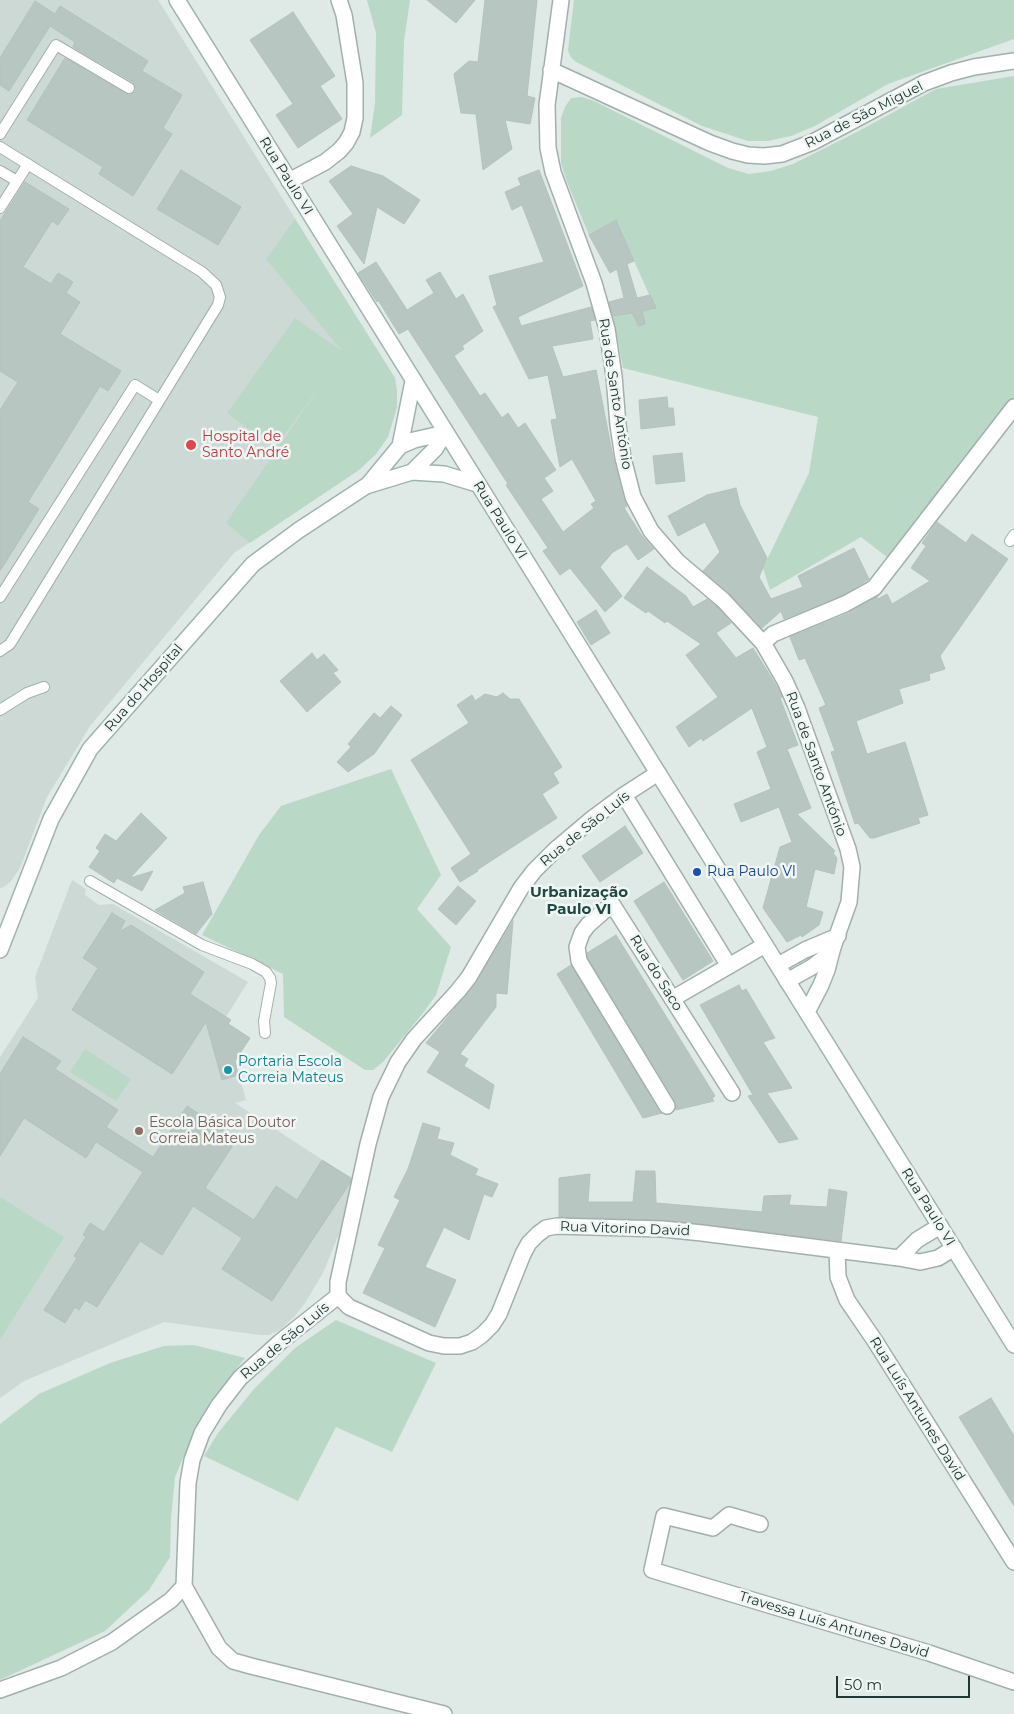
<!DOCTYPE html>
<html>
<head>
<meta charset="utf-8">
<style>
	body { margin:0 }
	#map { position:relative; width:1014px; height:1714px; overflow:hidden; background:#dfe9e6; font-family:Montserrat,sans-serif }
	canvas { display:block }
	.scale { position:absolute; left:836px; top:1676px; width:134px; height:22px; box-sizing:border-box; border:2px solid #213734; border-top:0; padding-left:6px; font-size:15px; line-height:18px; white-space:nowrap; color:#213734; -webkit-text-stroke:4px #eff6f3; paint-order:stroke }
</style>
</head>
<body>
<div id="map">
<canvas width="1014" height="1714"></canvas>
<div class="scale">50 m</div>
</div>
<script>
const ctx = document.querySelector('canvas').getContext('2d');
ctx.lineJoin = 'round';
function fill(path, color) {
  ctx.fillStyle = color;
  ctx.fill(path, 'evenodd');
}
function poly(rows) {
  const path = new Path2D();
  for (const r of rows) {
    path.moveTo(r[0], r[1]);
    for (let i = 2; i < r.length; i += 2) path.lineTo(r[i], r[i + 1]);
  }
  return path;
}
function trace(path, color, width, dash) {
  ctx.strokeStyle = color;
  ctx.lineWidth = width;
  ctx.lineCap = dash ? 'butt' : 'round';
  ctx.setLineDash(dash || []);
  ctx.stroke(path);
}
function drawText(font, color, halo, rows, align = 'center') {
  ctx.font = font + ' Montserrat,sans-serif';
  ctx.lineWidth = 5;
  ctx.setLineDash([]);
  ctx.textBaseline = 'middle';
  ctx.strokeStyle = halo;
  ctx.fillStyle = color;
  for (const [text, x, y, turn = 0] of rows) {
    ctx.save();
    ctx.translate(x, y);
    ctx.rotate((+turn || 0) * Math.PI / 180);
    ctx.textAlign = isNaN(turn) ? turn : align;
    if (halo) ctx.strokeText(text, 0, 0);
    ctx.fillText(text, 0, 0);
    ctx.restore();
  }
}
const built = poly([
	[0,0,158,0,395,378,397,391,397,407,388,437,376,454,359,470,234,553,90,726,47,797,20,868,11,881,4,887,0,888],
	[72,880,86,889,85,895,99,905,113,904,248,982,224,1020,250,1038,235,1061,246,1100,235,1103,352,1179,347,1209,343,1224,323,1273,305,1303,294,1317,280,1330,269,1335,260,1335,164,1322,24,1381,0,1398,0,1057,38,998,35,977]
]);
const green = poly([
	[367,0,410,0,404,41,402,115,370,138,375,103,376,33],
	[574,0,1014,0,1014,39,888,84,815,126,791,136,768,141,748,141,702,126,576,62,570,56,568,50],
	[1014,76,1014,397,888,558,861,537,770,590,763,568,809,473,818,417,623,368,613,316,655,308,616,220,589,235,567,182,561,163,561,118,565,107,571,98,582,97,594,101,728,168,749,174,771,171,793,164,857,132,936,89],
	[295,219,395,378,397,391,397,407,388,437,376,454,359,470,250,543,226,523,326,378,275,448,227,413,295,318,342,351,266,259],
	[391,769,441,875,417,909,451,947,436,995,423,1013,383,1062,373,1070,365,1070,284,1017,283,974,202,935,259,835,281,806],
	[85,1049,131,1079,116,1101,70,1072],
	[0,1197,64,1237,0,1340],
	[336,1320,436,1363,392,1452,336,1427,298,1501,204,1456,218,1433,254,1389,295,1348],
	[194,1345,245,1358,218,1392,207,1408,191,1439,175,1477,171,1518,170,1557,149,1590,105,1631,0,1680,0,1424,39,1394,110,1363,164,1346]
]);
const building = poly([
	[427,0,475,0,456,23,427,0],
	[485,0,537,0,527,96,535,98,530,124,505,120,512,149,483,170,476,114,461,113,454,74,469,61,478,62,485,0],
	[35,1,55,14,60,6,148,61,142,71,182,95,163,128,172,134,133,196,99,174,103,167,27,120,65,58,126,94,129,95,135,92,136,88,133,82,73,47,75,42,50,26,9,91,0,85,0,58,35,1],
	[293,12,335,76,320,86,342,119,298,148,276,115,293,104,250,40,293,12],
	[351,166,383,176,420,200,404,224,377,207,364,264,337,226,353,214,329,181,351,166],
	[181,170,241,207,218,245,157,209,181,170],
	[539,170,583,286,518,317,521,326,591,307,595,320,590,321,593,339,552,346,563,377,596,370,613,457,624,500,627,506,624,508,642,536,654,549,638,560,627,544,613,552,600,567,622,596,605,612,570,568,560,575,543,551,548,548,506,485,508,484,408,329,399,334,378,300,377,302,358,273,376,262,407,310,434,293,426,280,440,272,456,299,463,294,483,331,462,346,464,349,454,356,480,396,485,393,502,418,508,413,518,428,525,423,556,470,544,478,553,491,541,499,563,532,594,508,591,504,596,501,572,459,560,467,551,420,557,419,548,375,529,379,493,307,497,305,489,276,544,262,522,205,512,210,505,192,521,185,518,178,539,170],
	[25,182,69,209,58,225,52,221,23,267,51,284,58,273,73,282,66,293,80,302,60,334,121,371,108,391,100,386,28,502,39,509,0,571,0,410,18,382,0,371,0,221,25,182],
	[616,220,634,261,627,264,637,298,650,295,656,308,642,311,645,324,639,326,632,313,613,316,609,302,624,298,617,269,610,273,589,235,616,220],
	[667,397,668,408,673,408,675,425,641,429,639,400,667,397],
	[682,453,685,481,656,484,653,456,682,453],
	[736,488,740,505,767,558,759,577,771,599,803,587,798,576,854,548,869,579,841,596,784,619,781,611,762,628,730,594,703,571,720,552,705,522,678,536,668,516,707,495,736,488],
	[937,522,966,543,972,534,1008,559,940,656,945,669,929,674,930,680,899,689,903,703,856,721,867,754,905,742,928,815,918,818,920,823,874,838,870,838,858,823,855,824,831,752,835,751,819,708,826,705,805,658,799,660,790,637,849,613,877,597,878,599,887,594,892,604,930,581,911,568,926,546,922,543,937,522],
	[647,567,686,596,693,607,707,599,717,607,731,623,716,633,736,658,753,648,776,685,782,697,780,698,798,745,787,749,811,808,797,814,835,851,833,853,837,858,834,874,815,869,806,907,823,912,819,925,802,937,801,935,787,942,763,908,780,847,792,842,779,807,741,822,734,804,771,789,757,752,767,747,752,708,703,741,701,738,689,747,676,727,718,697,686,655,701,644,667,621,665,623,648,611,646,613,624,598,647,567],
	[596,610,610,633,591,645,577,622,596,610],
	[312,653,317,660,324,654,338,670,333,673,341,682,307,712,280,681,312,653],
	[503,693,510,699,519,699,562,767,553,773,559,783,542,794,557,818,477,870,478,871,460,882,451,868,471,854,411,760,469,723,457,705,472,695,475,701,485,694,497,697,503,693],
	[391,706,402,715,374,754,348,772,337,762,351,747,348,744,374,713,380,718,391,706],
	[141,813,167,838,130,878,153,871,142,891,117,878,114,883,89,867,100,851,96,848,105,834,116,841,141,813],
	[625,826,643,853,600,882,582,856,625,826],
	[203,882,212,914,196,934,155,910,185,893,183,887,203,882],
	[664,882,713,961,683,980,634,901,664,882],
	[458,886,476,901,456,925,438,909,458,886],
	[112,913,125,921,119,932,131,925,204,972,190,994,231,1020,228,1024,250,1038,235,1061,238,1075,222,1080,206,1022,172,1074,72,1010,98,968,83,958,112,913],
	[513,921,507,994,496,993,496,1007,460,1054,468,1059,464,1066,494,1085,489,1109,427,1072,440,1052,426,1043,476,983,513,921],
	[616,935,715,1096,712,1098,714,1101,676,1110,675,1101,588,958,587,953,616,935],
	[571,965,659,1111,662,1113,643,1118,557,974,571,965],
	[739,985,742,991,746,989,775,1038,763,1042,792,1088,767,1093,798,1139,779,1143,748,1096,753,1095,700,1005,739,985],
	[23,1037,61,1061,55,1069,118,1110,106,1127,153,1157,187,1106,237,1139,205,1188,254,1220,276,1186,297,1200,322,1160,351,1178,350,1183,336,1204,272,1301,222,1269,242,1238,193,1206,162,1255,140,1241,97,1307,85,1300,79,1310,75,1307,65,1323,44,1310,77,1258,74,1256,86,1237,83,1235,90,1223,104,1232,143,1172,96,1142,86,1158,24,1118,0,1156,0,1074,23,1037],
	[423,1123,440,1128,437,1139,454,1143,450,1155,478,1169,475,1175,498,1184,492,1197,484,1194,469,1240,444,1227,425,1267,456,1280,435,1327,363,1293,385,1248,378,1245,400,1200,394,1197,408,1169,423,1123],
	[636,1171,655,1171,656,1203,762,1212,764,1196,791,1195,789,1205,827,1207,829,1189,847,1192,841,1241,664,1220,559,1217,559,1178,590,1174,588,1202,633,1202,636,1171],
	[991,1398,1014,1436,1014,1506,959,1417,991,1398]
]);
const service = poly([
	[0,134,56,45,129,88],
	[0,147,202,272,216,285,220,297,218,305,10,644,0,651],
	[0,171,17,181],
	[0,208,28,164],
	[1010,541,1014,535],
	[0,597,135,385,159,400],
	[0,710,27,693,44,687],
	[90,881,202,945,252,964,266,972,270,978,271,983,264,1021,265,1033]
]);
const minor = poly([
	[561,0,547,105,548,148,553,172,594,283,607,329,614,376,618,425,623,458,633,497,651,531,677,561,723,600,763,643,785,681,797,708,848,849,852,867,849,902,833,947,828,955,812,967,787,981],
	[551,70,710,143,732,151,748,155,764,156,782,154,813,142,924,83,951,73,974,67,1014,61],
	[289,181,325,162,339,151,346,143,352,132,355,118,355,83,344,15,339,0],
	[763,643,773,634,845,604,874,588,1014,407],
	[624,795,729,966],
	[778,965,805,950,838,936],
	[672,999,765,945],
	[667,1106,579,961,577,947,582,933,588,925,612,904,732,1093],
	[837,1250,838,1277,847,1300,875,1341,1014,1562],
	[899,1258,917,1240,940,1226],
	[338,1296,349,1307,429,1343,444,1346,460,1346,472,1342,482,1335,492,1325,499,1314,523,1254,529,1243,538,1234,546,1228,557,1226,663,1229,702,1233,899,1258,920,1262,938,1258,954,1248],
	[760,1524,729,1515,713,1528,664,1516,652,1570,929,1653,1014,1682],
	[0,1690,61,1668,112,1642,171,1600,184,1586],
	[444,1714,251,1666,233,1661,219,1648,184,1586,188,1483,192,1460,202,1433,219,1405,240,1378,280,1342,338,1296,338,1282,368,1144,381,1097,398,1062,414,1039,458,991,469,977,521,888,534,871,555,850,593,818,624,795,658,773]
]);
const secondary = poly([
	[177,0,1014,1345],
	[400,446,414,440,445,433],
	[412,472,435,449,445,433],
	[367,486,400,446,413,381],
	[0,950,51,819,90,749,253,564,299,530,366,486,412,472,444,474,477,484],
	[807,1012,821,985,827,970,833,947]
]);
const markers = [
	[191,445,6,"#e0444e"],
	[697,872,5,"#1a4fb4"],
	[228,1070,5,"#0f9aa8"],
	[139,1131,5,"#8d6e63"]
];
const streetNames = [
	["Rua de São Miguel",864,115,-27],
	["Rua Paulo VI",286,176,58],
	["Rua de Santo António",615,394,81],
	["Rua Paulo VI",500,520,58],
	["Rua do Hospital",144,688,-49],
	["Rua de Santo António",816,764,70],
	["Rua de São Luís",585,829,-39],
	["Rua do Saco",656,973,58],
	["Rua Paulo VI",928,1207,58],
	["Rua Vitorino David",625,1229,2],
	["Rua de São Luís",285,1341,-40],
	["Rua Luís Antunes David",917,1409,58],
	["Travessa Luís Antunes David",834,1625,17]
];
const healthNames = [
	["Hospital de",202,437],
	["Santo André",202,453]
];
const transitNames = [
	["Rua Paulo VI",707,872]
];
const cultureNames = [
	["Portaria Escola",238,1062],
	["Correia Mateus",238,1078]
];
const educationNames = [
	["Escola Básica Doutor",149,1123],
	["Correia Mateus",149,1139]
];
const neighbourhoodNames = [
	["Urbanização",579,893],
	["Paulo VI",579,910]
];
fill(built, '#cdd9d5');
fill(green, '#b9d9c6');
fill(building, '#b8c6c2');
trace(building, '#b2c2bd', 1);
trace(service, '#a2b0ad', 12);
trace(minor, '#a2b0ad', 18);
trace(secondary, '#9fb4af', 18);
trace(service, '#fff', 10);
trace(minor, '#fff', 15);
trace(secondary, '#fff', 15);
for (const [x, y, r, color] of markers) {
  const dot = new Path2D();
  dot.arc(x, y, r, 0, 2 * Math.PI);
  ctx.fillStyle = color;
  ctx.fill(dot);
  trace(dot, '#eff6f3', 2);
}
drawText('14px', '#213734', '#eff6f3', streetNames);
drawText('14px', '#be3a42', '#eff6f3', healthNames, 'left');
drawText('14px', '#164399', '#eff6f3', transitNames, 'left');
drawText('14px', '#0d838f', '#eff6f3', cultureNames, 'left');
drawText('14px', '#785e54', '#eff6f3', educationNames, 'left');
drawText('bold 15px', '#1f4843', '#eff6f3', neighbourhoodNames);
</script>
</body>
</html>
